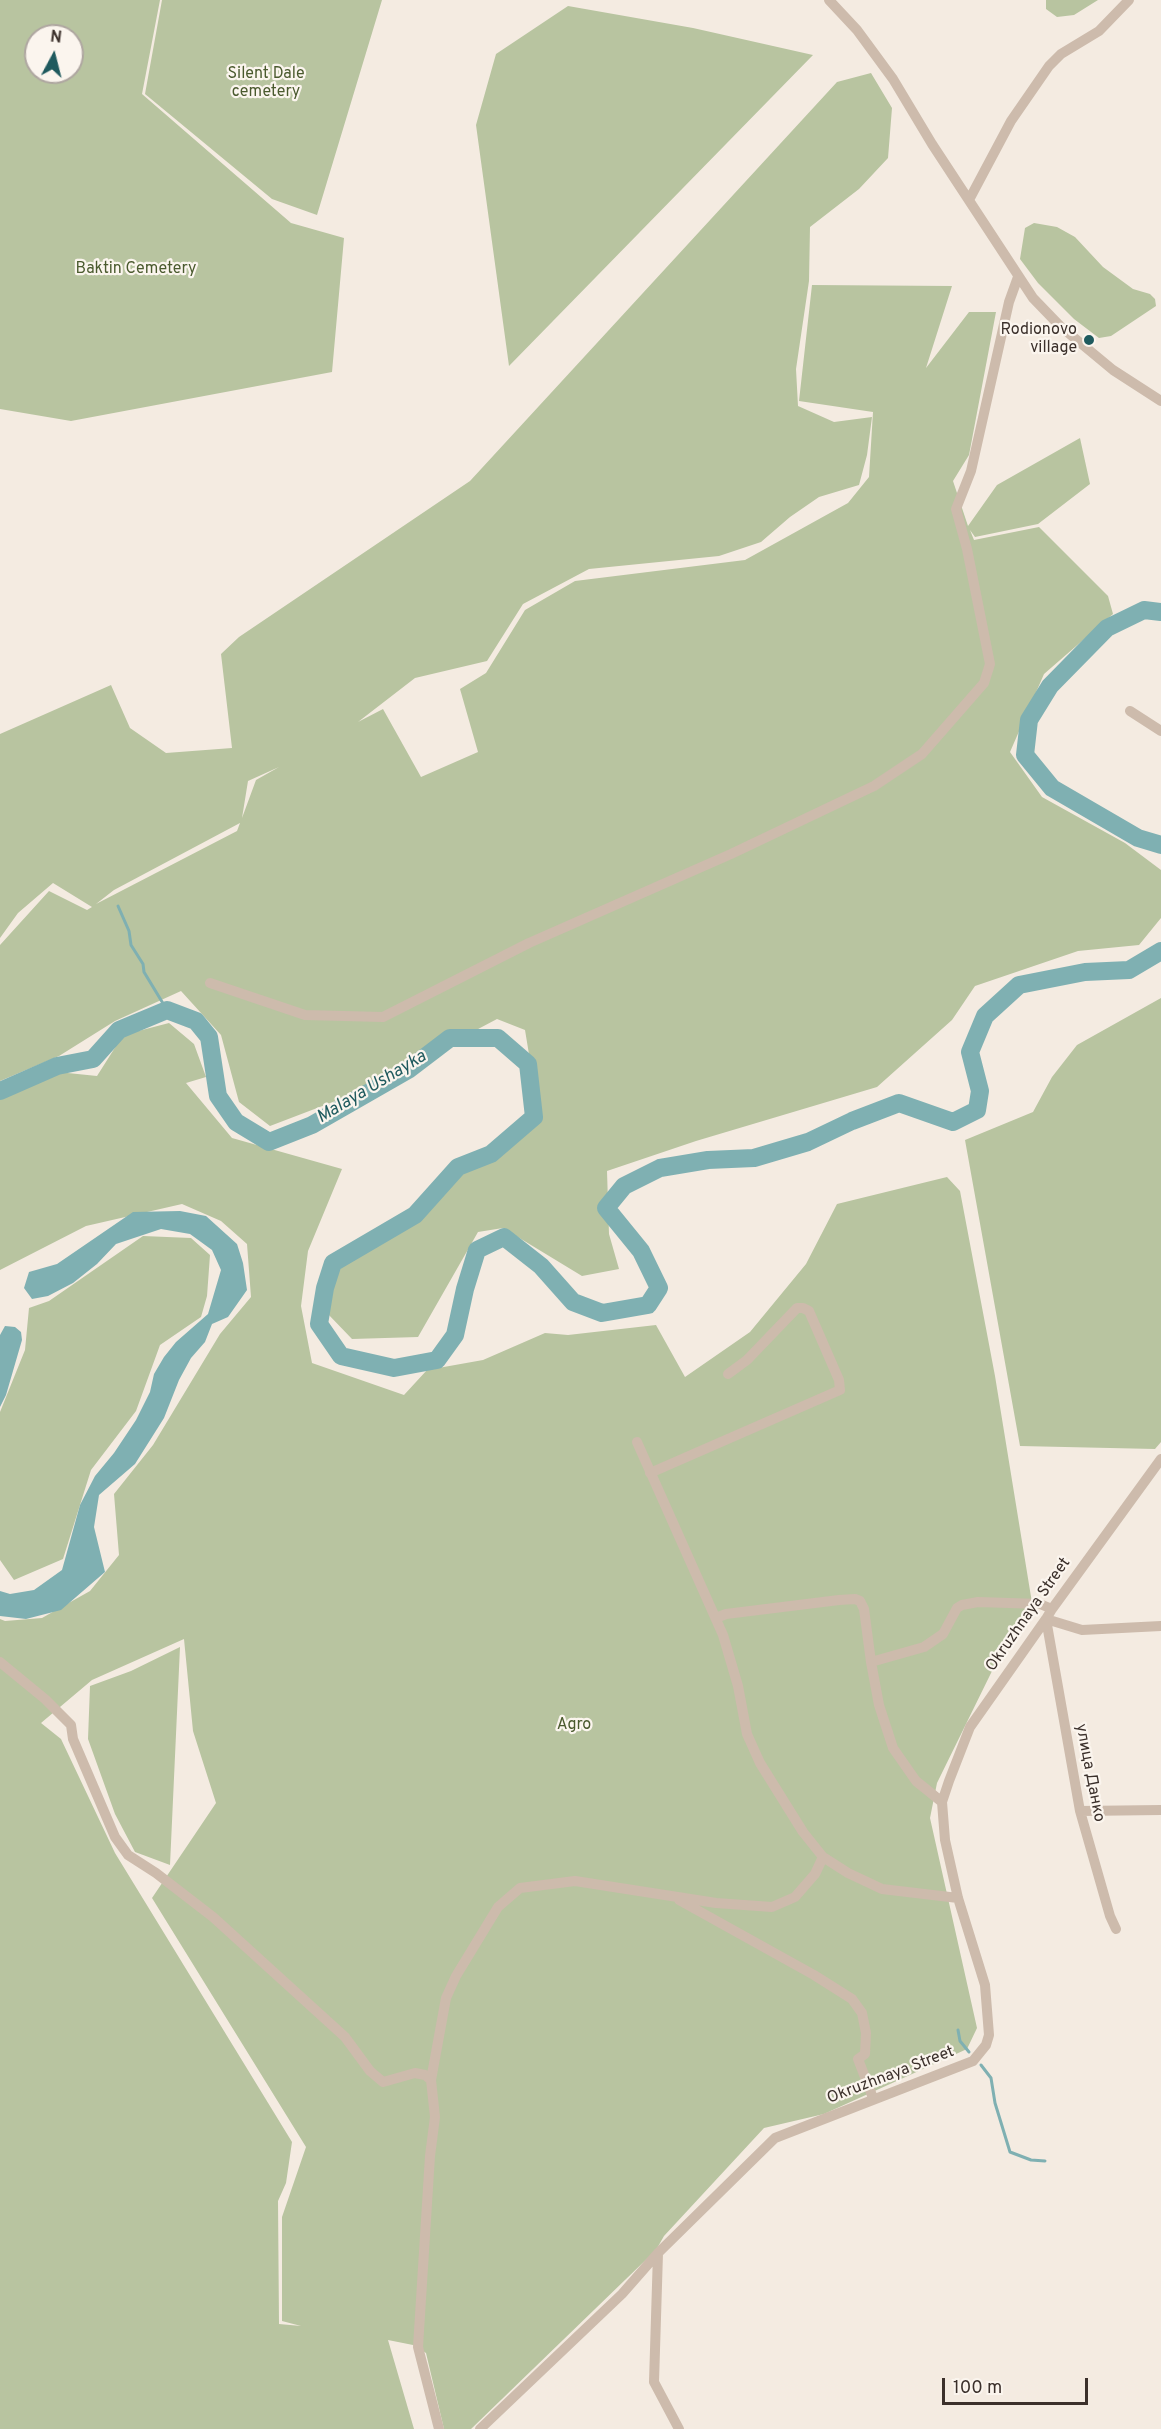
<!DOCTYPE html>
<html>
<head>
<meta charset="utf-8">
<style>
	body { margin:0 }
	#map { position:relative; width:1161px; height:2429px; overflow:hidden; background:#f4ebe1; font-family:Overpass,sans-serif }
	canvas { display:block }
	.north { position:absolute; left:24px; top:24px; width:60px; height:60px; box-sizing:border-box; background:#fbf5ee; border:2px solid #aea6a0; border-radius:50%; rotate:7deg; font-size:16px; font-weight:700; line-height:24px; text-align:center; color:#3b302b }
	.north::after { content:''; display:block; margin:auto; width:21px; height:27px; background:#1f5a5e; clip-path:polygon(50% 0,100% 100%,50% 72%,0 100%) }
	.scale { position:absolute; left:942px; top:2378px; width:146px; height:27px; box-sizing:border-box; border:3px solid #3b302b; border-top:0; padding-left:8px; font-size:18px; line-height:21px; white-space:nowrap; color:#3b302b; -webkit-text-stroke:4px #fbf5ee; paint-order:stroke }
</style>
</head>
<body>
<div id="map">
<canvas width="1161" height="2429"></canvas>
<div class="north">N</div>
<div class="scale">100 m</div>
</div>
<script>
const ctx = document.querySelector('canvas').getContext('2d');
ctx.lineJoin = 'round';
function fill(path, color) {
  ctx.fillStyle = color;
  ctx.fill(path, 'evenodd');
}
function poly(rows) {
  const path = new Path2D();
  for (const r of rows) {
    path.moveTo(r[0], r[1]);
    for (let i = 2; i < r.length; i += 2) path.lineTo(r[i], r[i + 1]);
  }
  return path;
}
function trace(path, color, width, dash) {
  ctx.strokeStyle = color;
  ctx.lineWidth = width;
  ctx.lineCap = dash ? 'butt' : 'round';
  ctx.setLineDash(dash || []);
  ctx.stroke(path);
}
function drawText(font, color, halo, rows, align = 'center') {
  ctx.font = font + ' Overpass,sans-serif';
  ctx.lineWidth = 4.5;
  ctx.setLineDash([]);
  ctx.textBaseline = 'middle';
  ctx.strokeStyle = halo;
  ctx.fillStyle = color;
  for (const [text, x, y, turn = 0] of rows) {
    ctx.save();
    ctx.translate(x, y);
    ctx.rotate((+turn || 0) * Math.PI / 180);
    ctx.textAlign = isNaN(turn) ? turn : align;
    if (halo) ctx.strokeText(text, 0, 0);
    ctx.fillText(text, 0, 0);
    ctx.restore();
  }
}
const green = poly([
	[0,0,160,0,142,94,291,223,344,238,332,372,71,421,0,409],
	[36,36,72,36,72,72,36,72],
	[162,0,382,0,317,215,272,199,145,94],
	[1046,0,1098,0,1074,15,1057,17,1046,9],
	[568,6,693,28,813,55,509,366,476,125,496,54],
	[871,73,892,108,888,158,859,189,810,227,809,281,796,369,798,406,834,422,872,417,867,455,859,485,819,497,790,517,761,542,719,556,589,569,523,604,487,661,415,678,358,722,383,709,421,777,478,752,460,689,486,673,525,610,575,581,745,560,848,503,869,477,873,412,799,401,812,285,952,286,926,368,969,312,996,312,969,455,953,481,968,526,997,485,1080,438,1090,484,1038,524,975,537,970,530,974,540,1039,527,1108,596,1113,614,1044,674,1010,752,1042,797,1125,843,1161,870,1161,918,1139,945,1078,951,975,986,952,1020,877,1087,696,1141,607,1171,609,1234,619,1269,582,1276,503,1228,478,1232,418,1337,352,1339,327,1313,336,1269,382,1238,454,1174,540,1121,525,1030,497,1019,359,1092,270,1126,239,1102,221,1035,181,991,115,1021,59,1056,0,1081,0,945,49,891,87,910,92,907,53,883,18,913,0,938,0,734,111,685,130,728,166,753,232,748,221,654,239,637,470,481,837,82],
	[279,767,256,780,242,818,248,781],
	[240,823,237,831,96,904,114,890],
	[1034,223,1057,227,1075,237,1103,267,1133,289,1150,294,1155,299,1156,306,1111,336,1099,338,1074,319,1038,283,1020,259,1025,228],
	[1161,998,1161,1442,1155,1449,1020,1446,965,1140,1033,1112,1052,1077,1077,1045],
	[169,1023,194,1044,206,1077,186,1083,232,1138,342,1169,308,1251,301,1306,312,1363,404,1395,427,1370,483,1360,545,1333,568,1335,656,1325,685,1377,750,1332,806,1264,837,1204,947,1177,960,1191,995,1376,1033,1609,993,1669,937,1783,930,1818,977,2028,967,2049,824,2114,764,2128,664,2236,656,2250,471,2429,444,2429,426,2353,413,2345,388,2340,414,2429,0,2429,0,1619,5,1621,42,1618,90,1591,119,1555,114,1494,153,1445,220,1334,251,1297,247,1244,221,1221,182,1204,86,1226,0,1270,0,1097,58,1072,97,1076,123,1035],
	[184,1639,193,1731,216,1803,152,1898,306,2147,282,2217,282,2321,301,2326,279,2324,278,2201,286,2183,292,2142,115,1853,61,1739,41,1723,92,1680],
	[143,1236,191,1238,210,1255,207,1296,201,1317,160,1345,136,1411,91,1470,63,1559,14,1580,0,1560,0,1412,25,1350,29,1308,49,1301],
	[180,1647,170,1865,135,1852,115,1814,88,1739,90,1686,131,1671]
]);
const water = poly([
	[180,1211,206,1216,237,1244,243,1263,247,1290,228,1317,212,1324,205,1342,191,1358,179,1380,164,1418,135,1464,99,1495,94,1527,105,1572,61,1610,26,1619,0,1616,0,1591,10,1594,34,1590,62,1570,80,1505,95,1476,114,1453,136,1420,150,1392,154,1374,164,1357,176,1342,208,1314,221,1270,212,1250,190,1234,161,1229,116,1244,97,1264,73,1283,48,1296,32,1299,24,1288,29,1272,57,1264,133,1212],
	[5,1326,15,1327,21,1332,22,1340,6,1395,0,1407,0,1335]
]);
const stream = poly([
	[118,906,129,931,131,945,143,964,144,972,167,1010],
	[958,2030,960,2041,969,2052],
	[981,2065,991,2078,995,2103,1010,2152,1031,2160,1045,2161]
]);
const river = poly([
	[1161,612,1144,610,1107,628,1050,686,1029,720,1025,755,1052,788,1138,838,1161,845],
	[0,1091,57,1066,93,1059,119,1030,167,1010,196,1021,209,1037,218,1096,236,1122,269,1142,312,1125,408,1070,450,1038,498,1038,528,1064,534,1117,491,1154,458,1167,415,1215,333,1263,325,1288,319,1324,341,1356,394,1368,437,1360,455,1335,465,1289,477,1250,504,1237,541,1266,573,1302,602,1313,648,1305,659,1288,641,1251,606,1208,624,1186,660,1168,708,1160,754,1158,808,1142,852,1121,899,1103,953,1122,977,1110,980,1091,970,1052,985,1016,1019,985,1085,972,1129,970,1161,951]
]);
const minor = poly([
	[829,0,857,30,893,79,932,144,1033,298,1060,326,1113,370,1161,401],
	[969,200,1011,121,1049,66,1061,54,1099,31,1129,0],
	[1130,711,1161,731],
	[210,983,305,1015,383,1017,529,943,731,854,874,786,922,754,984,683,990,664,967,549,956,509,971,471,1009,302,1018,277],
	[637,1442,723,1635,738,1686,747,1734,760,1763,803,1832,823,1857,848,1873,882,1889,958,1898],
	[650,1473,840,1390,839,1380,809,1311,803,1308,797,1308,747,1360,728,1374],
	[716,1618,726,1614,839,1600,855,1599,860,1601,864,1609,871,1662,879,1705,893,1748,916,1781,942,1802],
	[0,1662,45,1699,71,1725,73,1739,115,1837,128,1855,156,1873,213,1917,345,2037,370,2071,383,2082,415,2073,425,2075,431,2080,435,2117,430,2156,418,2347,439,2429],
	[871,1662,924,1647,943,1634,957,1608,962,1605,978,1602,1040,1604,1052,1609],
	[1080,1811,1161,1810],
	[679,1900,814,1975,852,1999,862,2013,866,2033,865,2054,858,2059,873,2098],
	[1116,1929,1110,1916,1080,1811,1046,1619,1082,1630,1161,1626],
	[431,2080,446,1998,456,1976,498,1907,520,1888,575,1881,716,1903,772,1907,795,1897,815,1874,823,1857],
	[658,2253,654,2382,679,2429],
	[480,2429,622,2294,658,2253,775,2138,973,2061,986,2045,989,2035,985,1985,958,1898,945,1840,942,1802,949,1781,970,1727,1046,1619,1052,1609,1161,1459]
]);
const markers = [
	[1089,340,6,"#1f5a5e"]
];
const parkNames = [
	["Silent Dale",266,75],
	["cemetery",266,93],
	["Baktin Cemetery",136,270],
	["Agro",574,1726]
];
const poiNames = [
	["Rodionovo",1077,331],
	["village",1077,349]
];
const streetNames = [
	["Okruzhnaya Street",1029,1615,-55],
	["улица Данко",1089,1773,79],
	["Okruzhnaya Street",891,2076,-21]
];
const waterNames = [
	["Malaya Ushayka",372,1088,-31]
];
fill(green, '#b8c4a0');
fill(water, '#7fb0b2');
trace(stream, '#7fb0b2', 3);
trace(river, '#7fb0b2', 18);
trace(minor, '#cdbbac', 10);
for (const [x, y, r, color] of markers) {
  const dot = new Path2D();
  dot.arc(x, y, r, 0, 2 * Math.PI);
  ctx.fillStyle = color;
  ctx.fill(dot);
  trace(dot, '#fbf5ee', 2);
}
drawText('16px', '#4a5a2e', '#fbf5ee', parkNames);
drawText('16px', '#3b302b', '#fbf5ee', poiNames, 'right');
drawText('16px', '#3b302b', '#fbf5ee', streetNames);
drawText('italic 18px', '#1f5a5e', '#fbf5ee', waterNames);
</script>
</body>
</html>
